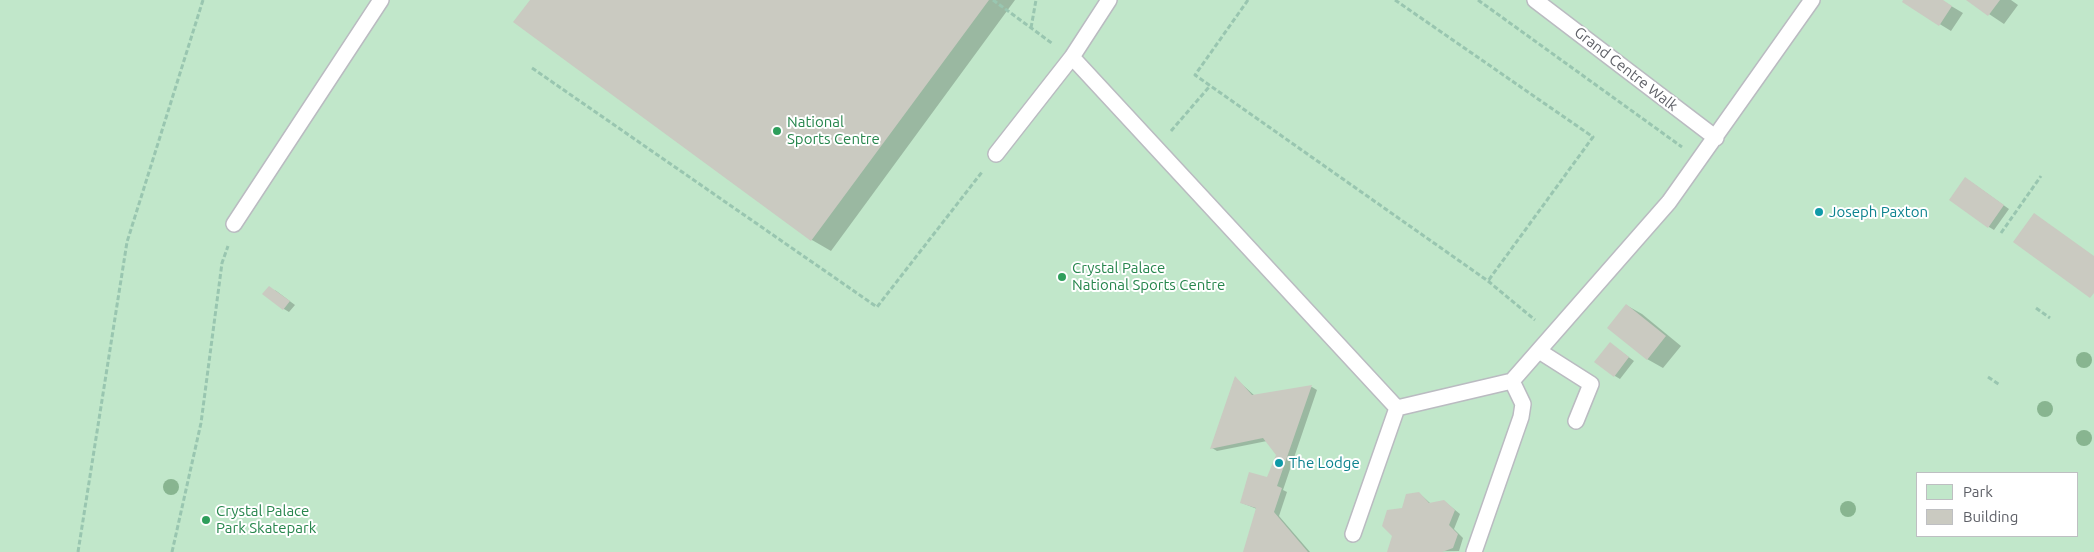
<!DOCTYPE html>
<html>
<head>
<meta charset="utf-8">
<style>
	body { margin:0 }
	#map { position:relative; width:2094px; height:552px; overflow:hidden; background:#efefe5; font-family:Ubuntu,sans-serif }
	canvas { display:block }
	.legend { position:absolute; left:1916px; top:472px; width:162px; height:65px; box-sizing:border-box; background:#fff; border:1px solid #bebfc2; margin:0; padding:6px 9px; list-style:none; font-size:15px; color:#5d5f66 }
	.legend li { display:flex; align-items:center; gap:10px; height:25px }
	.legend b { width:25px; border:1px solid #bebfc2 }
</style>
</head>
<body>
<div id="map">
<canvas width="2094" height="552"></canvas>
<ul class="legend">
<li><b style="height:14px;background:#c1e7ca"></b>Park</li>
<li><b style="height:14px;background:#cacac1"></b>Building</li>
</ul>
</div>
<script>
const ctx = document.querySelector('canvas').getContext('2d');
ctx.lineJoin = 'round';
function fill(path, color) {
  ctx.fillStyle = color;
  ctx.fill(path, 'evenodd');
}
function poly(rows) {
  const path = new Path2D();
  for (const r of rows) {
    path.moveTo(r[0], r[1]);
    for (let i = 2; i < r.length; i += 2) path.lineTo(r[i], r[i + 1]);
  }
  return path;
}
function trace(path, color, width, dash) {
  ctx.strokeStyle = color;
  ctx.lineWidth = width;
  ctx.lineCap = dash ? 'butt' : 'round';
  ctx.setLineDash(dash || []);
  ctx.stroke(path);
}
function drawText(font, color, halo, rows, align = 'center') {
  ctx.font = font + ' Ubuntu,sans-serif';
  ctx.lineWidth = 4;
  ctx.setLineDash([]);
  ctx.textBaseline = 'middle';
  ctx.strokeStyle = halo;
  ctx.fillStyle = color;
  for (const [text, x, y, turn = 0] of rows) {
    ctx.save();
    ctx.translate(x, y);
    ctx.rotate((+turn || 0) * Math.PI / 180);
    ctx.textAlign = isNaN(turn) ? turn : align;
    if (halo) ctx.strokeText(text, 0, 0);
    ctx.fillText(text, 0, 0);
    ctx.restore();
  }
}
const green = poly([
	[0,0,2094,0,2094,552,0,552],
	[1918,473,2078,473,2078,536,1918,536]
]);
const shadow = poly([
	[532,0,1015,0,831,251,812,240],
	[1905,0,1941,0,1963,13,1951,31,1904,2],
	[1968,0,2011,0,2018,5,2004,24],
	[1971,182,2009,209,1994,230,1989,227],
	[275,290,295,305,289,312,284,309],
	[1626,305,1642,314,1681,346,1663,368,1647,359],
	[1615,347,1634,361,1620,379,1615,376],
	[1235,378,1255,396,1312,387,1317,390,1283,490,1287,492,1279,516,1310,552,1244,552,1257,509,1242,503,1268,478,1278,454,1267,441,1217,451,1212,448],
	[1419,493,1431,504,1444,501,1460,514,1454,529,1463,538,1459,551,1389,552,1403,509]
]);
const building = poly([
	[530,0,989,0,811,241,513,22],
	[1903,0,1943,0,1952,6,1939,26,1902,2],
	[1966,0,2000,0,1988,16],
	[1965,177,2004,205,1988,228,1949,200],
	[2034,213,2094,256,2094,293,2090,298,2013,242],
	[269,286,290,301,283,310,262,294],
	[1626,304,1666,336,1647,360,1607,328],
	[1610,342,1629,357,1614,377,1594,362],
	[1235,376,1252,395,1312,385,1277,486,1282,488,1274,512,1308,552,1243,552,1256,508,1240,503,1249,472,1267,477,1276,455,1263,438,1210,449],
	[1419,492,1429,503,1444,500,1455,510,1449,525,1458,534,1453,548,1442,552,1387,552,1392,536,1382,526,1387,510,1402,508,1406,494]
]);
const path = poly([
	[993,0,1053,44],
	[1248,0,1195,75,1488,281,1535,320],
	[1395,0,1593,137,1488,281],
	[1478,0,1682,147],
	[1031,28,1036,0],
	[532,68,877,307,982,172],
	[1171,131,1209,87],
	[2001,233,2041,176],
	[2036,308,2050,318],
	[1988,377,2000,385],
	[78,552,127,242,203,0],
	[172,552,201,423,222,263,228,246]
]);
const lane = poly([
	[1535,0,1716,138],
	[1072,57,1397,408,1512,381,1669,202,1812,0],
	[996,154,1072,57,1109,0],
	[234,224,381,0],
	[1539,351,1591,384,1576,421],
	[1353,534,1397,408],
	[1474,552,1521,417,1523,404,1512,381]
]);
const trees = [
	[2084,360],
	[2045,409],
	[2084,438],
	[171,487],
	[1848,509]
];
const markers = [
	[777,131,5,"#2e9e5b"],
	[1819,212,5,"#0f9aa8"],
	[1062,277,5,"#2e9e5b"],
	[1279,463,5,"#0f9aa8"],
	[206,520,5,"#2e9e5b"]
];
const streetNames = [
	["Grand Centre Walk",1626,69,38]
];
const leisureNames = [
	["National",787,122],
	["Sports Centre",787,139],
	["Crystal Palace",1072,268],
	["National Sports Centre",1072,285],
	["Crystal Palace",216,511],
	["Park Skatepark",216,528]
];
const cultureNames = [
	["Joseph Paxton",1829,212],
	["The Lodge",1289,463]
];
fill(green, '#c1e7ca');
fill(shadow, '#0003');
fill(building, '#cacac1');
trace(lane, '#babbc1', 18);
trace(path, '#99c6b0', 3, [5, 2.5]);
trace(lane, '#fff', 15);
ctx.fillStyle = '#88b590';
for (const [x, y] of trees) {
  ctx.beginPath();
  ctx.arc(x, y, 8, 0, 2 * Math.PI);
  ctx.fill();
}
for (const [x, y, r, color] of markers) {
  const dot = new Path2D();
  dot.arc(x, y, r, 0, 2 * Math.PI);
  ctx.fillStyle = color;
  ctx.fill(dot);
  trace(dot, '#fff', 2);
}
drawText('15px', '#5d5f66', '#fff', streetNames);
drawText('15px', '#27864d', '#fff', leisureNames, 'left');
drawText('15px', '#0d838f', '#fff', cultureNames, 'left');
</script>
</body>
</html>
